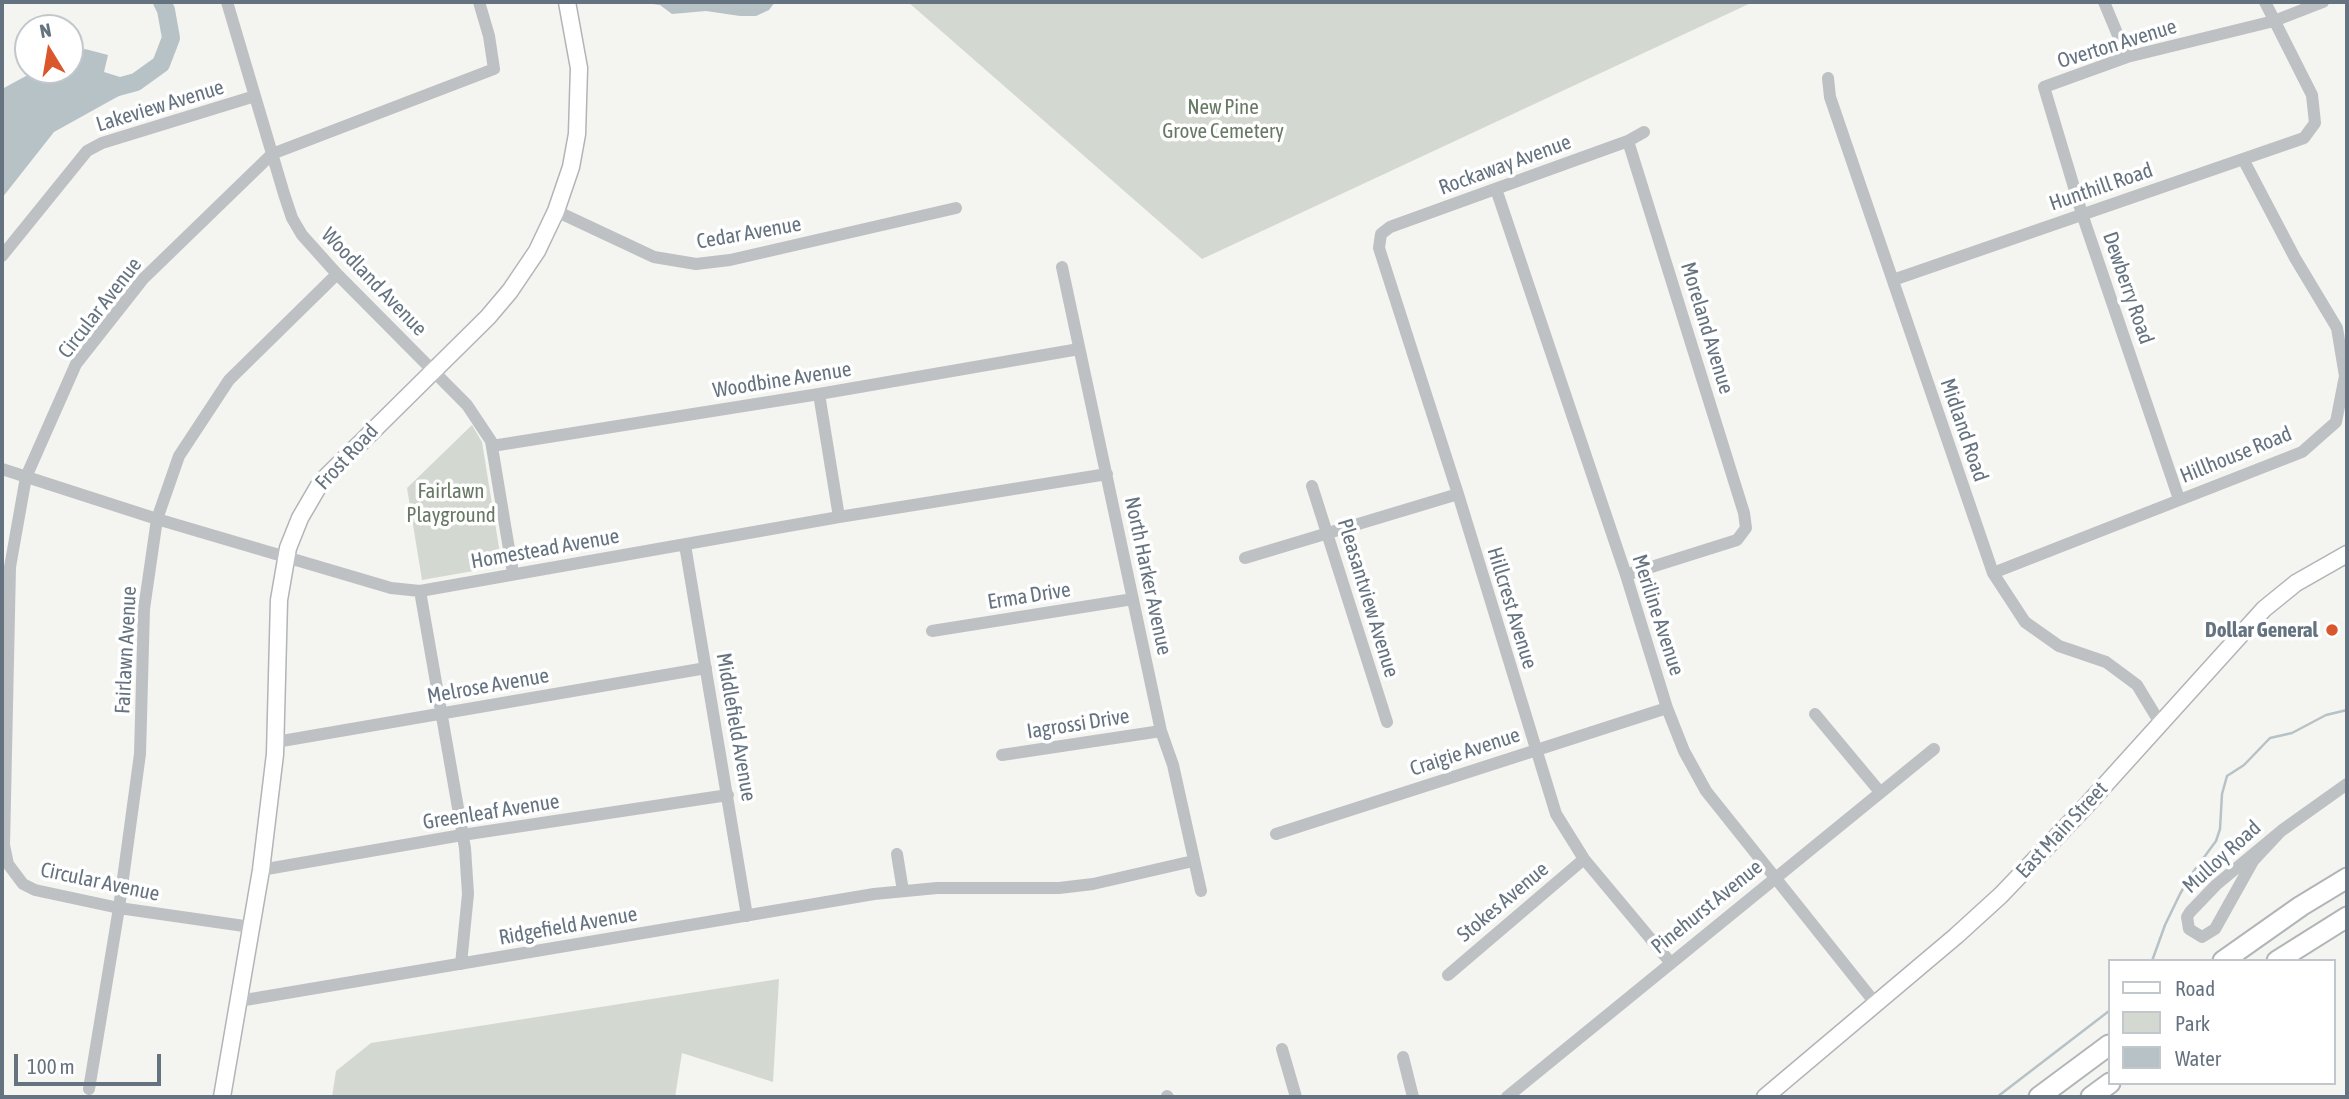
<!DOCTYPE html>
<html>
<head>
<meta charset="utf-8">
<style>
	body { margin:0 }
	#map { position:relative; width:2349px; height:1099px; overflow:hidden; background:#f4f4f0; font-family:"Asap Condensed",sans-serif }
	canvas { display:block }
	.frame { position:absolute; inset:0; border:4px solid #657380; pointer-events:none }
	.legend { position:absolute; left:2108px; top:959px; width:228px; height:126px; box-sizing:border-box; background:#fff; border:2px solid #c1c7cc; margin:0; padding:9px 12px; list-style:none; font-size:21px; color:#657380 }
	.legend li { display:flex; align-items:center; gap:14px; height:35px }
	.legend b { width:35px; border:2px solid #c1c7cc }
	.north { position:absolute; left:14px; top:14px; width:70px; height:70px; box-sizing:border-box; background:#fff; border:2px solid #c1c7cc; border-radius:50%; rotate:349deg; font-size:19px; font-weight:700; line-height:28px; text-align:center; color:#657380 }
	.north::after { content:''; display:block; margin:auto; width:24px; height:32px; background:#da562b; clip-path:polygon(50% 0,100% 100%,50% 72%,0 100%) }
	.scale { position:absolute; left:14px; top:1054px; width:147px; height:32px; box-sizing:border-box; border:4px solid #657380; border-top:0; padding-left:9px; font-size:21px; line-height:24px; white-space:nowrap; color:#657380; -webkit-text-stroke:5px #fff; paint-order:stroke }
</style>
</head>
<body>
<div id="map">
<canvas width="2349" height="1099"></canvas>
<div class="frame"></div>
<ul class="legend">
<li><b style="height:9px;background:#fff"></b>Road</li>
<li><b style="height:19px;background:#d3d9d0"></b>Park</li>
<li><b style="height:19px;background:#b7c2c7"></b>Water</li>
</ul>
<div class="north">N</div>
<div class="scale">100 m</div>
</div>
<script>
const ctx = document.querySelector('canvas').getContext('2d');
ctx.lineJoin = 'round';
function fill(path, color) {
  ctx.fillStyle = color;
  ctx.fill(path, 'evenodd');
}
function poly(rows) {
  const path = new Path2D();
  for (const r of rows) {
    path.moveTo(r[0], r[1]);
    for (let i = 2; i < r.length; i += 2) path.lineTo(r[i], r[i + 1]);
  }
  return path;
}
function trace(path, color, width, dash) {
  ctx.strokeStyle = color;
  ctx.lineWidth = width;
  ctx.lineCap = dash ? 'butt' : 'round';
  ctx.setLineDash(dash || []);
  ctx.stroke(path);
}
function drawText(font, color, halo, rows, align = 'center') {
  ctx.font = font + ' "Asap Condensed",sans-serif';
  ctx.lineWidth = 7;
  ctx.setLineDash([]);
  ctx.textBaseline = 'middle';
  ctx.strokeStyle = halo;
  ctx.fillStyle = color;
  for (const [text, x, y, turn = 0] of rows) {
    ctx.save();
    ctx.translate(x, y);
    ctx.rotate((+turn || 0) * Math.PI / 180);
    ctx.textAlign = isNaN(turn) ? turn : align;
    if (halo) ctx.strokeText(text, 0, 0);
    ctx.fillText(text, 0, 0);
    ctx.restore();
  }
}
const green = poly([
	[908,2,1753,2,1202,259],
	[472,425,482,442,502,566,422,580,407,488],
	[779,979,773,1082,682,1053,675,1097,332,1097,336,1071,371,1043]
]);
const water = poly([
	[646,2,775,2,769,10,756,16,740,16,706,11,672,14,660,5,645,3],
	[85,49,108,55,104,72,136,82,135,87,54,132,2,198,2,89,37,70,70,70,70,55]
]);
const stream = poly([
	[2152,961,2165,925,2180,894,2191,875,2216,841,2220,829,2222,794,2227,776,2244,765,2270,738,2292,733,2326,715,2347,710],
	[1997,1097,2109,1011]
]);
const river = poly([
	[114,88,136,82,161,64,171,38,166,10,162,2]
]);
const minor = poly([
	[227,2,284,194,292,218,302,235,337,274,467,405,491,441,513,573],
	[2104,2,2127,57],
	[1828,78,1830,97,1993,573,2025,622,2059,646,2106,662,2137,685,2160,723],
	[1644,132,1628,141,1390,227,1381,234,1379,248,1458,494,1556,814,1584,859,1670,962],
	[1496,189,1626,575,1667,708,1684,751,1706,791,1876,1004],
	[556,211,654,257,696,264,730,260,956,208],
	[2,256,87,151,102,143,255,96],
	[1062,267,1161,731,1173,765,1201,891],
	[1893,280,2304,138,2315,123,2312,95,2265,2],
	[819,394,839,517],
	[492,446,819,394,1079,349],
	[2,469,157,519,391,588,420,591,839,517,1107,474],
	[1312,486,1387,722],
	[2179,499,2082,214,2044,87,2127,57,2274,21,2323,2],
	[685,545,747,916],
	[1245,558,1458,494],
	[1993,573,2302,452,2336,422,2345,376,2337,328,2295,258,2243,159],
	[1626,575,1737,540,1746,528,1744,513,1628,141],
	[420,591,465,848,468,894,461,964],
	[932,631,1133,599],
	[1815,714,1880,792],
	[276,742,706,668],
	[1002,755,1161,731],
	[2281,831,2253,861,2215,929,2202,937,2189,929,2187,917,2190,912,2216,885,2281,831,2347,784],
	[1276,834,1667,708],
	[897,854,903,891],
	[261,870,462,835,728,795],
	[251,927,119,908,35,890,23,884,8,864,4,845,10,567,26,477,76,364,143,279,272,154,494,69,489,36,479,2],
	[1448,975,1584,859],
	[239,1001,874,894,937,888,1059,888,1093,884,1193,861],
	[1282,1049,1296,1097],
	[1403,1057,1413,1097],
	[89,1089,119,908,140,754,144,609,157,519,179,456,229,380,337,274],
	[1167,1096,1168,1097],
	[1507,1097,1934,749]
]);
const major = poly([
	[222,1097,261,870,275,754,279,600,288,548,300,518,321,482,488,317,510,291,537,251,556,211,571,167,577,134,579,68,567,2],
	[1765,1097,1956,936,2001,895,2085,807,2264,609,2296,583,2347,554]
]);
const highway = poly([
	[2223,961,2301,906,2347,878],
	[2277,961,2347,917],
	[2039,1097,2109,1045],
	[2091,1097,2110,1083]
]);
const markers = [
	[2332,630,7,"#da562b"]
];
const streetNames = [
	["Overton Avenue",2117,44,-17],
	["Lakeview Avenue",160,106,-17],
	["Rockaway Avenue",1505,165,-20],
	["Hunthill Road",2101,187,-19],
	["Cedar Avenue",749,233,-10],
	["Woodland Avenue",374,282,46],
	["Dewberry Road",2128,288,71],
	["Circular Avenue",100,308,-52],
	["Moreland Avenue",1707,328,73],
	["Woodbine Avenue",782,380,-9],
	["Midland Road",1964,430,71],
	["Hillhouse Road",2236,455,-22],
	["Frost Road",347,457,-47],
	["Homestead Avenue",545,549,-10],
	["North Harker Avenue",1148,576,78],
	["Erma Drive",1029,596,-9],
	["Pleasantview Avenue",1368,598,73],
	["Hillcrest Avenue",1512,608,73],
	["Meriline Avenue",1658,615,72],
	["Fairlawn Avenue",126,650,-87],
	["Melrose Avenue",488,686,-10],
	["Iagrossi Drive",1078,724,-9],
	["Middlefield Avenue",736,727,80],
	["Craigie Avenue",1465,752,-18],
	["Greenleaf Avenue",491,812,-9],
	["East Main Street",2062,830,-47],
	["Mulloy Road",2222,857,-42],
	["Circular Avenue",100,882,12],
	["Stokes Avenue",1503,902,-40],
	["Pinehurst Avenue",1707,907,-39],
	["Ridgefield Avenue",568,926,-10]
];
const parkNames = [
	["New Pine",1223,107],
	["Grove Cemetery",1223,131],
	["Fairlawn",451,491],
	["Playground",451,515]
];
const poiNames = [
	["Dollar General",2318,630]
];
fill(green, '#d3d9d0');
fill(water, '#b7c2c7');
trace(stream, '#b7c2c7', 2.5);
trace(river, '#b7c2c7', 18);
trace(major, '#b1b5b8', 19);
trace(highway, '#b2b5b8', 23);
trace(minor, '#bdc1c4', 12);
trace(major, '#fff', 16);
trace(highway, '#fff', 19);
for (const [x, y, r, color] of markers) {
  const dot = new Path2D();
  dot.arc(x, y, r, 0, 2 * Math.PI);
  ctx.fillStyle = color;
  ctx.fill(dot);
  trace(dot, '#fff', 2.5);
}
drawText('21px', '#657380', '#fff', streetNames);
drawText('21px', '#677863', '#fff', parkNames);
drawText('bold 21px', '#657380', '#fff', poiNames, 'right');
</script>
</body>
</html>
